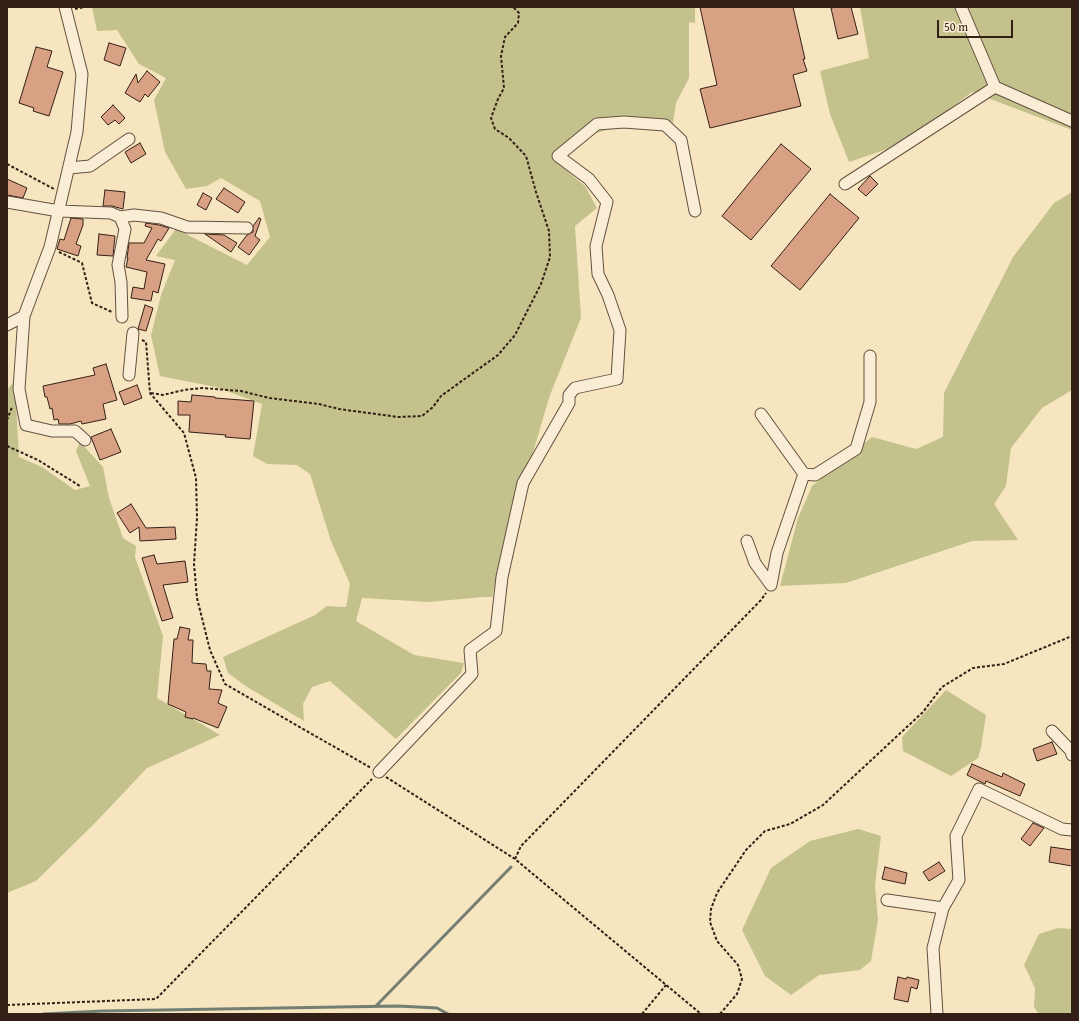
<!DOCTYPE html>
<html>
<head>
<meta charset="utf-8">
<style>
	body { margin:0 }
	#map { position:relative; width:1079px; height:1021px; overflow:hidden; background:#f6e5be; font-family:"Gentium Book Plus",serif }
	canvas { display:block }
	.frame { position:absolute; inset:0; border:8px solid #341f16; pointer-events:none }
	.scale { position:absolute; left:937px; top:20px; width:76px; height:18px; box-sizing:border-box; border:2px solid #341f16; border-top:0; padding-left:5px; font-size:12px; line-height:14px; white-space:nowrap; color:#341f16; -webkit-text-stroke:3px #f9eed5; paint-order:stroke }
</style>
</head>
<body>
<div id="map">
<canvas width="1079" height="1021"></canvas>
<div class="frame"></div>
<div class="scale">50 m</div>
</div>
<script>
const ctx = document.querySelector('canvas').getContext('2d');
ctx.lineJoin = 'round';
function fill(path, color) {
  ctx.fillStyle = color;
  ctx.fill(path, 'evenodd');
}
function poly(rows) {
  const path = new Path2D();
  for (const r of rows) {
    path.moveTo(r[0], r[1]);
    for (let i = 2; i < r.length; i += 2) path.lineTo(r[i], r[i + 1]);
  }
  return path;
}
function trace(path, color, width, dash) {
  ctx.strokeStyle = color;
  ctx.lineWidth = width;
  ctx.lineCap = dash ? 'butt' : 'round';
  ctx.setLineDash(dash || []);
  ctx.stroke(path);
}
const green = poly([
	[92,7,695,7,695,23,689,22,689,78,676,103,673,123,640,120,580,138,560,165,585,186,597,208,575,226,581,318,550,395,529,466,510,521,492,597,483,597,429,602,362,598,356,621,414,655,464,663,461,673,396,739,330,681,312,687,303,704,304,721,244,685,228,673,223,657,315,615,327,606,346,607,350,584,331,541,310,474,297,465,267,464,253,456,262,404,216,387,160,376,151,335,161,295,175,260,156,256,176,229,247,265,270,237,260,201,221,178,207,186,186,189,165,152,154,100,166,78,139,64,117,30,97,31],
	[860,7,1072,7,1072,130,972,92,905,143,849,162,830,114,820,71,869,58],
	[1072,192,1072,390,1042,408,1011,448,1006,486,994,504,1018,540,972,541,846,583,780,586,798,518,812,486,872,437,916,449,943,437,944,393,1013,257,1054,203],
	[16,379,15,388,19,457,42,467,75,490,90,486,76,451,80,442,103,467,109,498,123,538,136,546,135,557,163,636,157,698,220,735,147,768,96,822,36,881,7,893,7,390],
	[946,690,986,715,981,748,978,758,951,776,903,751,902,737],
	[858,829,881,836,875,885,878,920,871,961,860,970,819,975,791,995,765,976,742,930,771,868,810,841],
	[1058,928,1072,929,1072,1014,1039,1014,1034,1007,1035,988,1024,965,1039,934]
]);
const stream = poly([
	[376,1006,511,867],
	[43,1014,102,1011,398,1006,437,1008,448,1014]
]);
const building = poly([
	[700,7,793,7,805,59,803,59,807,71,793,75,801,106,710,128,700,89,717,85,700,7],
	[836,7,851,7,858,34,838,39,831,8,836,7],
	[109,43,126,48,120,66,104,60,109,43],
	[36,47,52,51,47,67,63,72,49,116,33,111,34,108,19,103,36,47],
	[147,71,160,82,148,97,145,94,140,102,125,93,136,74,138,83,147,71],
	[113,105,125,118,119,124,115,120,108,125,101,117,113,105],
	[140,143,146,154,131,163,125,152,140,143],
	[781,144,811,169,751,240,722,216,781,144],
	[870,176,878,184,866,196,858,189,870,176],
	[7,179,27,188,23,198,7,195,7,179],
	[224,188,245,202,238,213,216,199,224,188],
	[105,190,125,192,123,209,112,206,103,206,105,190],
	[203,193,212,198,206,210,197,205,203,193],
	[830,194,859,218,800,290,771,266,830,194],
	[71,218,83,219,83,225,76,244,81,246,78,256,57,249,60,239,64,240,71,218],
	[259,218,261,219,255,236,260,240,249,255,238,247,247,235,253,232,253,226,259,218],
	[146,223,159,225,169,228,161,241,158,239,146,260,165,264,158,293,153,291,151,301,131,298,133,287,144,289,147,272,126,267,128,258,127,258,129,243,144,243,152,228,145,226,146,223],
	[99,234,115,236,113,256,97,255,99,234],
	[205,234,224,235,237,243,231,252,205,234],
	[145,305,153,308,146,331,138,329,145,305],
	[106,364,117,400,103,404,106,419,82,424,81,421,70,424,59,424,58,419,54,420,52,408,50,409,47,397,45,397,43,386,95,375,93,368,106,364],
	[137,385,142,398,124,405,119,392,137,385],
	[192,395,215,397,215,398,254,401,250,439,225,437,226,435,189,432,190,415,178,415,178,401,191,402,192,395],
	[111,429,121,452,100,460,91,437,111,429],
	[131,504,146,528,175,527,176,539,140,541,139,527,130,533,117,513,131,504],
	[154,555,157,564,185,561,188,582,163,585,173,618,162,621,142,558,154,555],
	[180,627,190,629,188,640,193,640,192,663,206,664,207,671,211,671,209,689,222,690,218,703,227,707,218,728,193,718,193,719,185,717,186,712,168,704,174,639,177,639,180,627],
	[1052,742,1057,754,1037,761,1033,749,1052,742],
	[972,764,1002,777,1003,773,1025,784,1020,796,986,781,985,784,967,775,972,764],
	[1033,823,1044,828,1030,846,1021,839,1033,823],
	[1051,847,1072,850,1072,866,1049,862,1051,847],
	[939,862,945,871,929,881,923,872,939,862],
	[885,867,907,873,905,884,882,879,885,867],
	[898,977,906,979,907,977,919,980,917,989,911,987,908,1002,894,999,898,977]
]);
const path = poly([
	[75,9,84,7],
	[7,164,54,189],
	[59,252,82,263,92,303,112,312],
	[142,340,146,342,150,393,184,433,196,478,197,518,194,564,197,598,210,650,225,684,371,768],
	[151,393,163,395,184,390,202,388,241,391,269,398,319,404,339,409,398,417,422,416,433,407,441,396,498,355,515,335,541,284,550,257,549,231,536,192,526,156,509,138,495,129,491,118,498,99,504,88,501,56,505,37,518,23,519,13,513,7],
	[7,420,12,407],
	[7,446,38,460,80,486],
	[386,777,515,859,701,1014],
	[515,859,521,846,761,600,766,593],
	[7,1005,156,999,372,779],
	[642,1014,666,985],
	[720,1014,737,994,742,979,738,965,717,941,710,922,711,909,717,893,746,850,765,831,790,824,823,805,923,712,942,687,973,668,1004,664,1072,636]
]);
const minor = poly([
	[961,7,995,87,1072,121],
	[69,168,90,166,129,139],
	[845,184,995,87],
	[7,202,59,211,111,213,120,217,125,229,118,265,121,282,122,317],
	[120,217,134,215,161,218,187,227,247,228],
	[24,316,19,389,26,425,52,431,75,431,85,440],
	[7,325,24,316,50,247,77,132,82,74,65,7],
	[129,375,133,333],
	[761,414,804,474,815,475,856,449,870,402,870,356],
	[747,541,755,563,771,585],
	[771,585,777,553,804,474],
	[1052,731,1071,751,1072,755],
	[379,772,472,674,470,650,496,631,502,577,523,483,569,403,569,395,575,388,617,379,620,330,608,295,598,274,596,246,607,202,589,179,558,156,597,124,624,122,665,125,681,140,695,211],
	[887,900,943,908],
	[937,1014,933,948,943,908,959,880,956,836,979,789,1062,829,1072,830]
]);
fill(green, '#c4c28c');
trace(stream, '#737f73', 3);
fill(building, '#d9a184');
trace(building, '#341f16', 1);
trace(minor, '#645040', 13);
trace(path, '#341f16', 2, [3, 2]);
trace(minor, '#f9eed5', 11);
</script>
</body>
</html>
